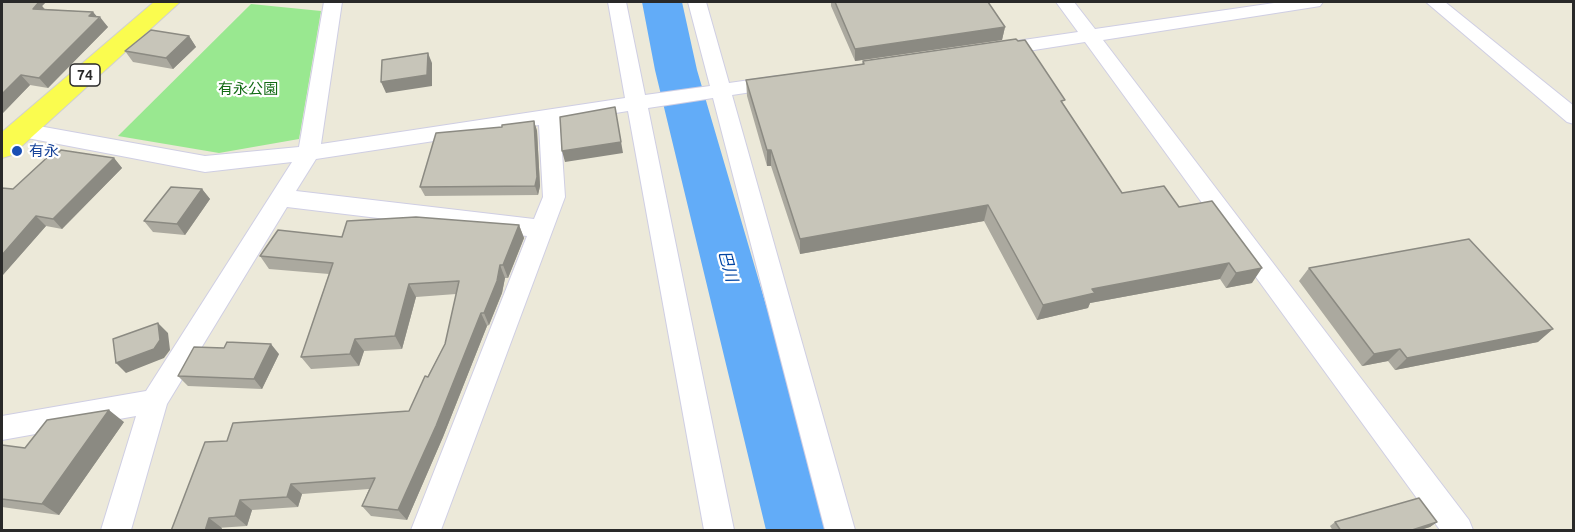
<!DOCTYPE html>
<html>
<head>
<meta charset="utf-8">
<style>
	body { margin:0 }
	#map { position:relative; width:1575px; height:532px; overflow:hidden; background:#ece9d9; font-family:Ubuntu,sans-serif }
	canvas { display:block }
	.frame { position:absolute; inset:0; border:3px solid #292929; pointer-events:none }
</style>
</head>
<body>
<div id="map">
<canvas width="1575" height="532"></canvas>
<div class="frame"></div>
</div>
<script>
const ctx = document.querySelector('canvas').getContext('2d');
ctx.lineJoin = 'round';
function fill(path, color) {
  ctx.fillStyle = color;
  ctx.fill(path, 'evenodd');
}
function poly(rows) {
  const path = new Path2D();
  for (const r of rows) {
    path.moveTo(r[0], r[1]);
    for (let i = 2; i < r.length; i += 2) path.lineTo(r[i], r[i + 1]);
  }
  return path;
}
function trace(path, color, width, dash) {
  ctx.strokeStyle = color;
  ctx.lineWidth = width;
  ctx.lineCap = dash ? 'butt' : 'round';
  ctx.setLineDash(dash || []);
  ctx.stroke(path);
}
function drawText(font, color, halo, rows, align = 'center') {
  ctx.font = font + ' Ubuntu,"Noto Sans JP",sans-serif';
  ctx.lineWidth = 4.5;
  ctx.setLineDash([]);
  ctx.textBaseline = 'middle';
  ctx.strokeStyle = halo;
  ctx.fillStyle = color;
  for (const [text, x, y, turn = 0] of rows) {
    ctx.save();
    ctx.translate(x, y);
    ctx.rotate((+turn || 0) * Math.PI / 180);
    ctx.textAlign = isNaN(turn) ? turn : align;
    if (halo) ctx.strokeText(text, 0, 0);
    ctx.fillText(text, 0, 0);
    ctx.restore();
  }
}
const green = poly([
	[251,4,321,11,299,139,219,153,118,136]
]);
const river = poly([
	[642,2,682,2,697,70,832,530,766,530,655,70,642,2]
]);
const minor = poly([
	[324,2,342,2,321,144,625,98,608,2,626,2,645,95,710,86,688,2,706,2,729,83,778,76,785,77,788,82,785,87,732,95,855,530,825,530,713,98,648,108,734,530,704,530,628,111,560,122,565,197,441,530,411,530,527,236,287,207,167,404,131,530,101,530,136,416,2,440,2,416,146,391,292,162,205,172,22,137,15,135,12,130,15,125,22,123,205,156,299,147,324,2],
	[539,125,543,197,534,219,296,191,316,159,539,125],
	[1056,2,1074,2,1095,29,1281,2,1323,2,1320,6,1314,7,1103,40,1469,520,1473,530,1440,530,1085,42,996,56,989,54,986,50,989,46,996,44,1078,32,1056,2],
	[1426,2,1445,2,1574,106,1574,124,1567,122,1426,2]
]);
const primary = poly([
	[154,2,180,2,12,155,2,158,2,132,154,2]
]);
const wall = poly([
	[2,2,46,2,42,6,45,9,93,12,97,17,108,27,48,88,30,85,2,114],
	[831,2,988,2,1005,27,1002,40,855,61,831,6],
	[189,36,196,47,173,69,133,62,125,51],
	[863,61,1064,105,1122,193,1179,207,1252,283,1226,288,1220,279,1090,303,1088,308,1037,320,984,221,800,254,771,166,767,166,747,96,746,80,862,64],
	[534,121,537,131,540,186,538,195,425,196,420,187],
	[114,158,122,168,62,229,46,226,2,276,2,188,13,189],
	[202,189,210,199,185,235,153,232,144,221],
	[519,225,524,238,508,278,505,278,502,293,489,325,487,326,443,437,407,520,371,516,362,506,369,489,302,494,298,507,252,510,247,526,171,531,227,441,409,411,445,344,456,294,416,297,402,349,364,351,359,366,311,369,301,357,329,274,269,269,260,256,342,237],
	[1309,268,1538,342,1395,370,1388,361,1362,366,1299,281],
	[224,348,279,354,262,389,188,386,178,376],
	[124,422,59,515,2,507,2,445,25,448],
	[1335,522,1437,522,1430,527,1417,531,1333,531,1330,526]
]);
const shadedWall = poly([
	[29,2,46,2,42,6,47,13,41,19],
	[93,12,99,19,100,17,108,27,48,88,39,78],
	[1005,27,1002,40,855,61,855,49],
	[189,36,196,47,173,69,166,58],
	[428,53,432,63,432,86,386,93,381,82],
	[21,75,30,85,2,114,2,94],
	[615,107,623,153,565,162,562,151],
	[534,121,537,131,540,186,538,195,535,186],
	[767,150,771,150,771,166,767,166],
	[114,158,122,168,62,229,53,219],
	[202,189,210,199,185,235,177,224],
	[988,205,984,221,800,254,800,239],
	[36,216,46,226,2,276,2,255],
	[519,225,524,238,508,278,503,265],
	[1229,263,1220,279,1090,303,1088,308,1037,320,1043,305,1092,289],
	[500,265,505,278,502,293,489,325,484,313],
	[1262,268,1252,283,1226,288,1236,273],
	[409,284,416,297,402,349,395,336],
	[481,313,487,326,443,437,407,520,398,510],
	[158,323,168,333,170,350,164,358,126,373,116,363],
	[1553,329,1538,342,1395,370,1407,358],
	[355,339,364,351,359,366,350,354],
	[271,344,279,354,262,389,254,379],
	[1400,349,1388,361,1362,366,1374,354],
	[109,410,124,422,59,515,42,504],
	[291,484,302,494,298,507,287,497],
	[240,500,252,510,247,526,235,516],
	[209,518,222,528,221,531,205,531],
	[1437,522,1430,527,1417,531,1409,531]
]);
const building = poly([
	[2,2,39,2,33,9,93,12,89,16,100,17,39,78,21,75,2,94,2,2],
	[835,2,988,2,1005,27,855,49,835,2],
	[151,30,189,36,166,58,125,51,151,30],
	[1016,39,1018,41,1025,40,1065,100,1061,101,1122,193,1164,186,1179,207,1212,201,1262,268,1236,273,1229,263,1092,289,1095,293,1043,305,988,205,800,239,771,150,767,150,746,80,864,64,863,61,1016,39],
	[428,53,427,75,381,82,382,60,428,53],
	[615,107,621,142,562,151,560,117,615,107],
	[534,121,537,177,535,186,420,187,436,133,502,127,502,125,534,121],
	[61,150,114,158,53,219,36,216,2,255,2,188,13,189,52,153,57,154,61,150],
	[171,187,202,189,177,224,144,221,171,187],
	[416,217,519,225,503,265,500,265,497,281,484,313,481,313,436,426,398,510,362,506,375,478,291,484,287,497,240,500,235,516,209,518,205,531,171,531,205,442,227,441,233,423,409,411,425,376,428,377,445,344,459,281,409,284,395,336,355,339,350,354,301,357,333,263,260,256,278,230,342,237,347,221,416,217],
	[1469,239,1553,329,1407,358,1400,349,1374,354,1309,268,1469,239],
	[158,323,160,340,154,349,116,363,113,339,158,323],
	[227,342,271,344,254,379,178,376,194,347,224,348,227,342],
	[109,410,42,504,2,499,2,445,25,448,47,420,109,410],
	[1419,498,1437,522,1409,531,1341,531,1335,522,1419,498]
]);
const markers = [
	[17,151,6,"#1a4fb4"]
];
const shields = [
	[85,75,30]
];
const shieldNames = [
	["74",85,75]
];
const parkNames = [
	["有永公園",248,89]
];
const transitNames = [
	["有永",29,151]
];
const waterNames = [
	["巴川",728,266,75]
];
fill(green, '#99e890');
fill(river, '#62acf8');
trace(minor, '#cfcee3', 2);
trace(primary, '#d0d0d0', 2);
fill(minor, '#fff');
fill(primary, '#fafc4f');
fill(wall, '#aba99f');
fill(shadedWall, '#8b8a82');
fill(building, '#c7c5b9');
trace(building, '#8b8a82', 1.5);
for (const [x, y, r, color] of markers) {
  const dot = new Path2D();
  dot.arc(x, y, r, 0, 2 * Math.PI);
  ctx.fillStyle = color;
  ctx.fill(dot);
  trace(dot, '#fff', 2);
}
for (const [x, y, w] of shields) {
  const box = new Path2D();
  box.roundRect(x - w / 2, y - 11, w, 22, 4.5);
  ctx.fillStyle = '#fff';
  ctx.fill(box);
  trace(box, '#292929', 1.5);
}
drawText('bold 14px', '#292929', null, shieldNames);
drawText('15px', '#146b16', '#fff', parkNames);
drawText('15px', '#164399', '#fff', transitNames, 'left');
drawText('italic 16px', '#0245a3', '#fff', waterNames);
</script>
</body>
</html>
